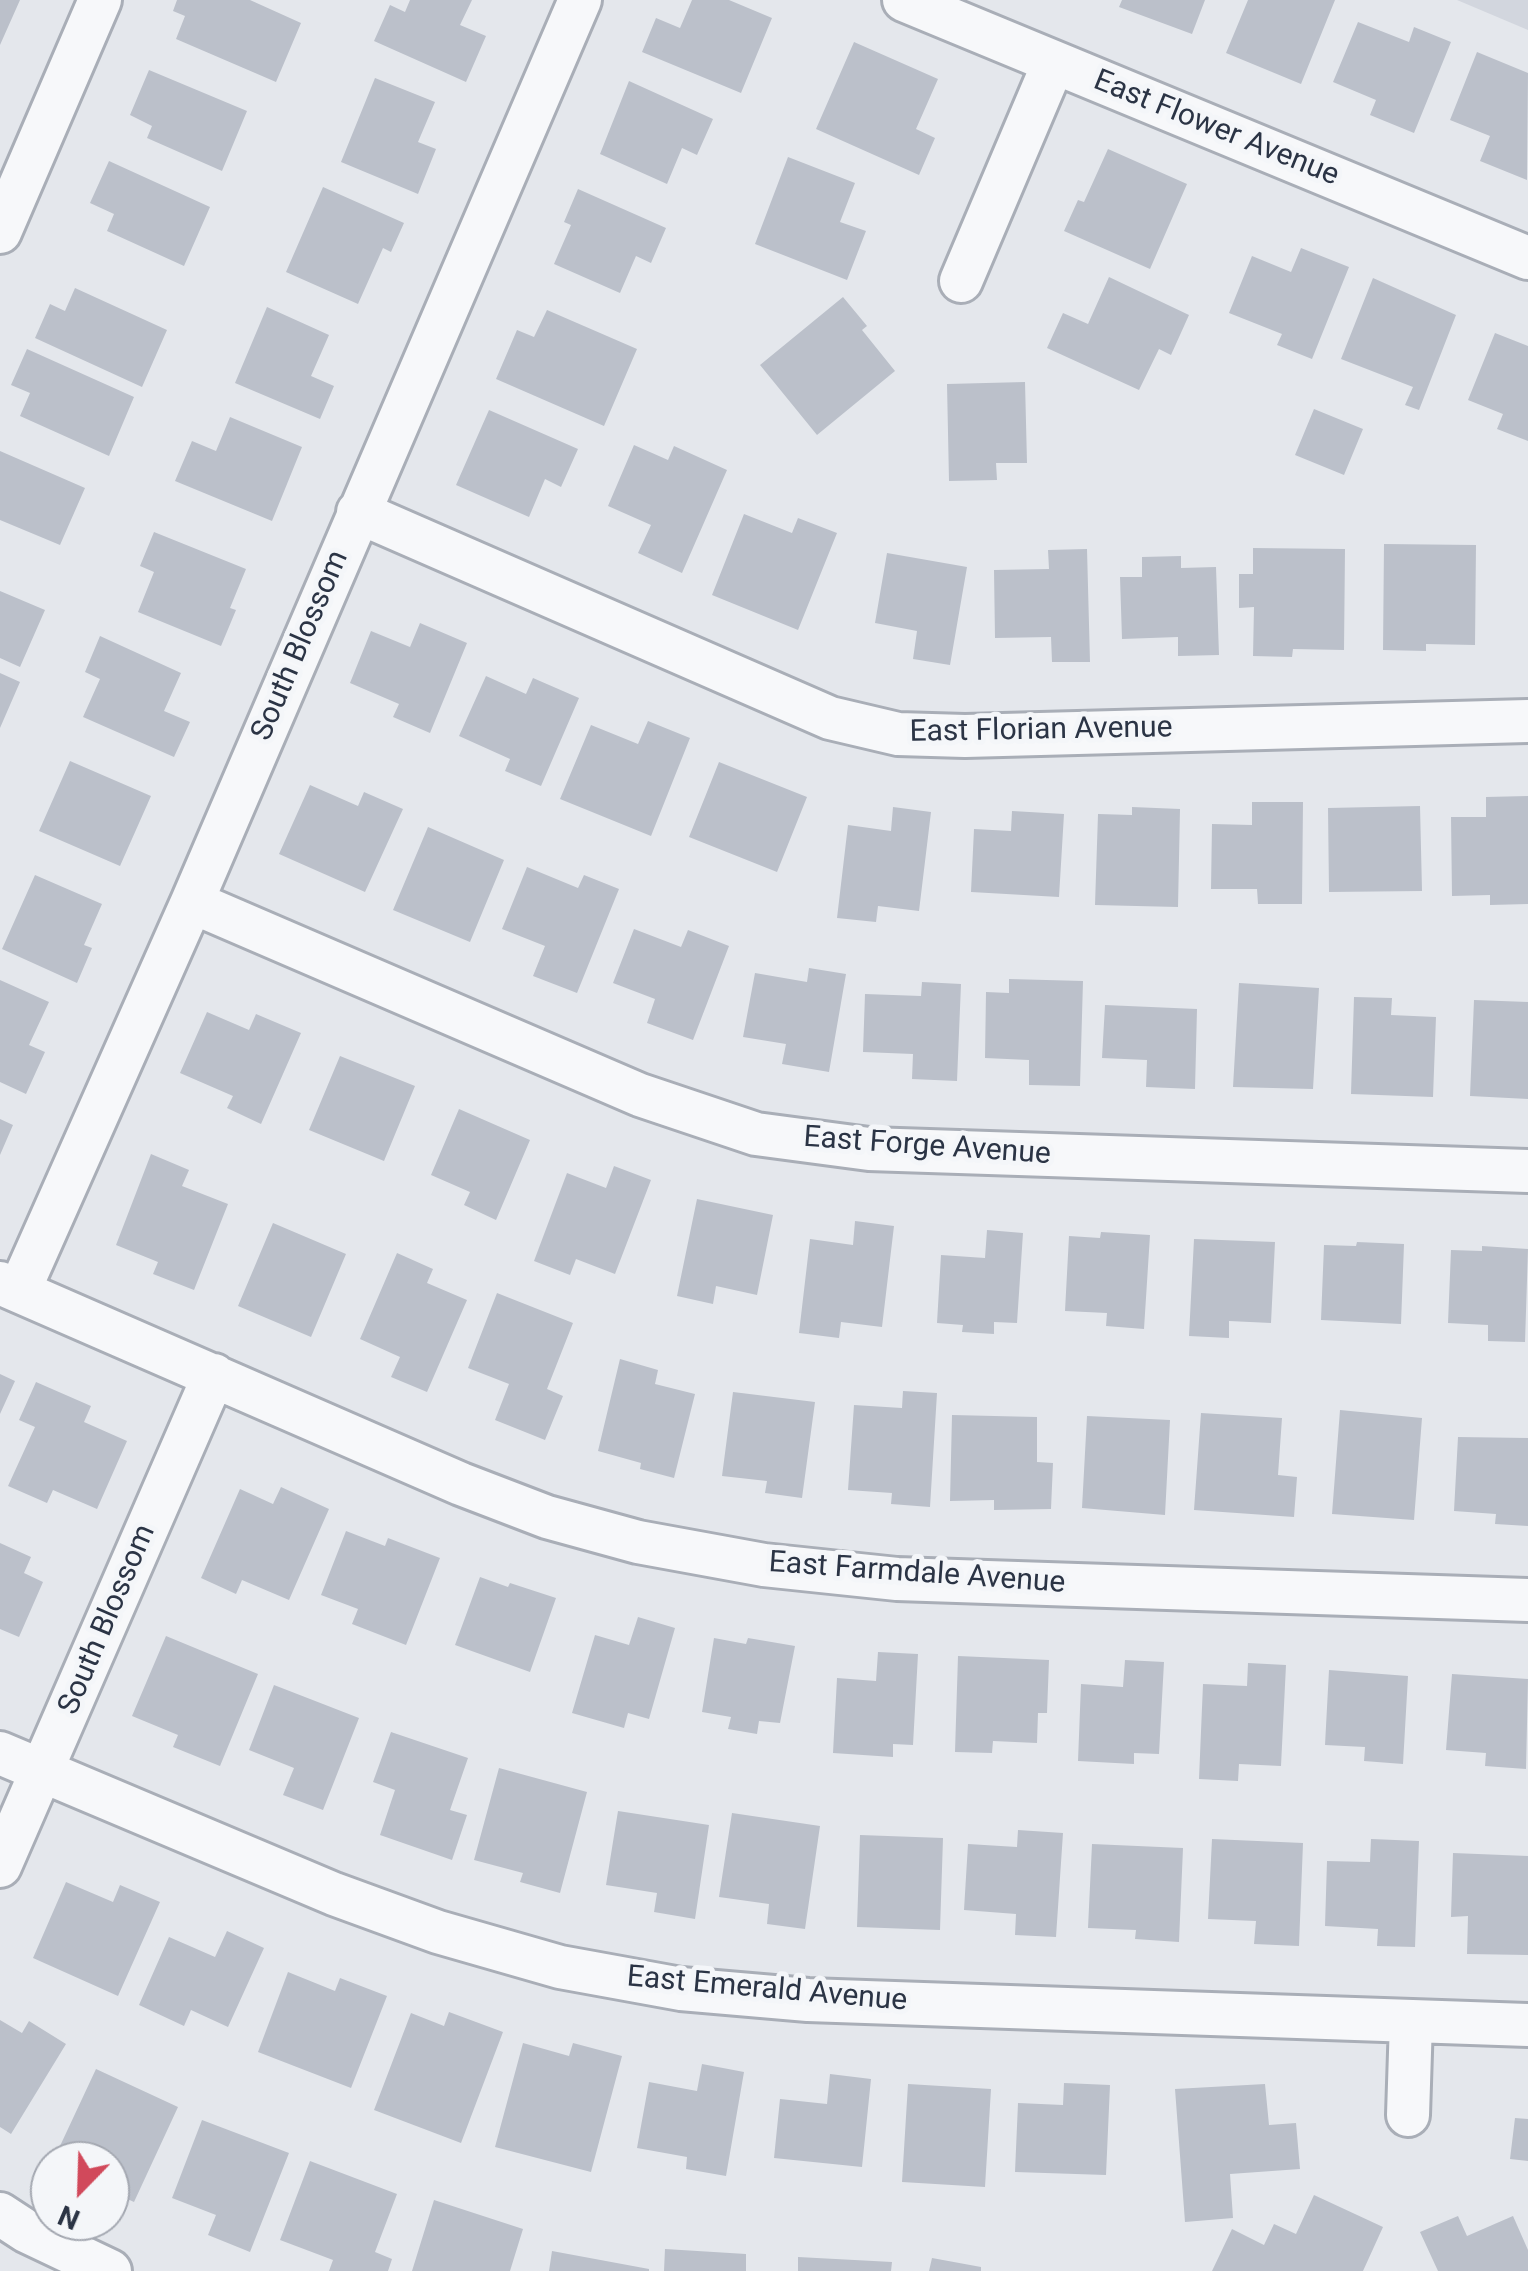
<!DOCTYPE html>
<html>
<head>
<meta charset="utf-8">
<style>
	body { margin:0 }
	#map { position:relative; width:1528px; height:2271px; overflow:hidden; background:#e4e7ec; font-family:Roboto,sans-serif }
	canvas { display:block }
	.north { position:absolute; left:30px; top:2141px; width:100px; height:100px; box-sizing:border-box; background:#f4f6f9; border:2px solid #a4a8b1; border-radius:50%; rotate:203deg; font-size:28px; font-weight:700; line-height:40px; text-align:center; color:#2b3445 }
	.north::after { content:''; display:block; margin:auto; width:35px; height:45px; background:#d1495b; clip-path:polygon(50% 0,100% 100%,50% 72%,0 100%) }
</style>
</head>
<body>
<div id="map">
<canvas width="1528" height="2271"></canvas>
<div class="north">N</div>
</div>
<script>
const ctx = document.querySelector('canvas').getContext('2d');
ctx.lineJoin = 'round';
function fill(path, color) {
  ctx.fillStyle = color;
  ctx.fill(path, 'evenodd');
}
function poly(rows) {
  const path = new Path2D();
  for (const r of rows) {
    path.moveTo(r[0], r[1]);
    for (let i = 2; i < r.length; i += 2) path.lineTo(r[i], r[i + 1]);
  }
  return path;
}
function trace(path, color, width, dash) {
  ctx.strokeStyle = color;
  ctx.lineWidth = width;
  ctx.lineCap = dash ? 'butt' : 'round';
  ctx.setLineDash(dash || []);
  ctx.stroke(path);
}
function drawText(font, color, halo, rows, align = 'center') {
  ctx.font = font + ' Roboto,sans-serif';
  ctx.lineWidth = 10;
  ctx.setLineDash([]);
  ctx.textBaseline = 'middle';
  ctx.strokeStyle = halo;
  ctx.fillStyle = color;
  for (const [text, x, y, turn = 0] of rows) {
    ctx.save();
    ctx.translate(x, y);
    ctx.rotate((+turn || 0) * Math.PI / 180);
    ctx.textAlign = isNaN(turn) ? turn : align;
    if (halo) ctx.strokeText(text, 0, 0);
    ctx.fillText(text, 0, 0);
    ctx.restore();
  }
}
const built = poly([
	[1457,0,1528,0,1528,30]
]);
const building = poly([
	[0,0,20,0,0,45],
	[177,0,250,0,301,23,276,82,176,39,185,16,173,11],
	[410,0,472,0,460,25,486,36,466,82,374,41,390,5,405,12],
	[692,0,729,0,772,18,741,93,642,52,656,18,680,28],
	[1122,0,1205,0,1192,34,1119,7],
	[1248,0,1335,0,1301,84,1226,53],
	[1358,22,1409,42,1414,27,1451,42,1414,133,1370,115,1376,100,1333,82],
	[854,42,938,79,916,129,935,138,919,175,816,129],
	[1477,52,1528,73,1527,180,1480,161,1490,136,1450,120],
	[149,70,247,111,222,171,147,138,152,126,130,115],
	[375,78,435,102,418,142,436,149,418,194,341,162],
	[629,81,713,119,697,155,682,148,667,184,600,154],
	[1108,149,1187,184,1150,269,1064,231,1078,200,1084,202],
	[788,157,855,183,840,222,866,231,847,280,755,244],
	[109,161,210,207,184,266,107,231,114,214,90,203],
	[323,187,404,223,391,252,383,248,358,304,286,272],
	[578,189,666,228,651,263,636,256,620,293,554,264,571,225,564,222],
	[1301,248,1349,267,1312,359,1277,345,1282,334,1229,313,1252,256,1291,272],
	[1109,277,1189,315,1171,355,1159,349,1139,390,1047,348,1063,313,1088,324],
	[1373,278,1456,315,1419,410,1405,405,1413,387,1341,359],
	[75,288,167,330,142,387,35,338,50,304,65,311],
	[843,297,867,326,862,330,895,371,817,435,760,365],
	[267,307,329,335,311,376,334,386,320,419,235,383],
	[547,310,637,349,604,426,496,379,517,330,534,337],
	[1495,333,1528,346,1528,441,1497,429,1503,414,1468,400],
	[27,349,134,397,109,456,20,416,30,393,11,385],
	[1025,382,1027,463,996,463,997,480,949,481,947,384],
	[1314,409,1363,429,1344,475,1295,455],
	[489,410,578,449,561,487,545,479,529,517,456,485],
	[230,417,302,447,272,521,175,481,192,441,216,451],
	[634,445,668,460,674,446,727,470,682,573,638,553,651,525,608,506],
	[0,451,85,488,60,545,0,520],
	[744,514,792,533,798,518,837,533,798,630,712,595],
	[154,532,246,569,230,608,236,610,221,646,138,612,154,572,140,566],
	[1384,544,1476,545,1475,645,1426,644,1426,651,1383,650],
	[1253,548,1345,549,1344,650,1293,649,1292,657,1253,656,1254,607,1239,608,1239,574,1253,574],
	[1087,549,1090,662,1052,662,1051,637,995,638,994,570,1049,569,1048,550],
	[887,553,967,567,950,665,913,659,917,631,875,623],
	[1181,556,1181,568,1216,567,1219,655,1178,656,1178,637,1122,639,1120,577,1142,577,1142,557],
	[0,591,45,610,20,667,0,658],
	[420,623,467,643,430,733,393,717,399,704,350,683,371,631,410,647],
	[100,636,181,673,164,711,190,722,174,757,83,717,100,679,85,672],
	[0,673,20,682,0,728],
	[486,676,526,694,533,678,579,698,541,786,505,771,510,759,459,736],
	[648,721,690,738,651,836,560,799,591,725,638,744],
	[70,761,151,796,120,866,39,831],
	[719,762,807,797,777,872,689,837],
	[310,785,358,806,364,792,403,809,365,892,279,854],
	[1528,796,1528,904,1490,905,1490,895,1452,896,1451,817,1486,817,1486,797],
	[1252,802,1303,802,1302,904,1258,904,1257,889,1211,889,1212,824,1252,825],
	[1420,806,1422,891,1329,892,1328,808],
	[893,807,931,812,919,911,878,906,876,922,837,918,848,825,891,831],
	[1132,807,1180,809,1178,907,1095,905,1098,814,1132,815],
	[1012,811,1064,814,1059,897,971,892,974,829,1011,831],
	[428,827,504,860,470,942,393,910],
	[527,867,578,888,584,875,619,889,577,993,533,976,545,946,502,929],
	[35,875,102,904,84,945,92,948,77,983,2,949],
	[634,929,681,947,688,930,729,946,693,1040,647,1023,655,999,613,983],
	[809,968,846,974,829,1072,782,1064,786,1044,743,1037,755,973,807,982],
	[1009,979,1083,981,1080,1086,1029,1085,1029,1060,985,1058,986,992,1009,993],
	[0,980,49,1002,29,1045,45,1052,26,1094,0,1082],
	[922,982,961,984,957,1081,912,1079,913,1054,863,1052,865,994,921,996],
	[1239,983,1319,988,1313,1089,1233,1087],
	[1354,997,1392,998,1391,1015,1436,1017,1433,1097,1351,1094],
	[1474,1000,1528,1002,1528,1099,1470,1096],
	[1105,1005,1197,1009,1195,1089,1146,1087,1147,1060,1102,1058],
	[207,1012,249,1030,256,1014,301,1033,261,1124,227,1108,233,1096,180,1073],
	[340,1056,415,1086,384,1161,309,1130],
	[459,1109,530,1140,496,1220,464,1205,470,1192,431,1175],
	[0,1119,13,1125,0,1155],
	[151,1154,189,1170,182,1186,228,1204,194,1290,153,1274,158,1262,116,1245],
	[614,1166,651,1180,615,1274,576,1259,570,1275,534,1261,567,1173,606,1188],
	[697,1199,773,1215,757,1295,716,1286,713,1304,677,1296],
	[855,1221,894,1226,882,1327,841,1322,839,1338,799,1333,810,1239,853,1245],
	[273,1223,346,1254,311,1337,238,1306],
	[987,1230,1023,1233,1017,1323,994,1322,994,1334,962,1332,963,1325,937,1323,941,1255,985,1258],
	[1101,1232,1150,1235,1144,1329,1106,1326,1107,1313,1065,1311,1069,1236,1100,1238],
	[1194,1239,1275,1242,1271,1323,1229,1321,1229,1338,1189,1336],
	[1357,1242,1404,1244,1401,1324,1321,1320,1324,1245,1356,1246],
	[1482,1246,1528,1249,1525,1342,1488,1341,1488,1325,1448,1323,1451,1250,1482,1251],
	[397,1253,433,1269,427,1283,467,1300,427,1392,391,1377,400,1357,360,1339],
	[497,1293,573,1323,547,1389,563,1396,545,1440,495,1420,509,1384,468,1368],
	[620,1359,658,1370,655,1384,695,1394,674,1478,640,1469,641,1463,598,1451],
	[0,1374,15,1381,0,1414],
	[36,1382,91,1406,84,1422,127,1441,97,1509,53,1490,47,1503,8,1486,35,1427,19,1420],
	[903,1391,937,1393,930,1507,891,1504,892,1493,848,1490,854,1405,902,1408],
	[733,1392,815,1402,802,1498,765,1493,767,1481,722,1476],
	[1340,1410,1422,1418,1414,1520,1332,1514],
	[1201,1413,1282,1418,1278,1475,1297,1477,1294,1517,1194,1510],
	[952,1415,1037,1417,1037,1462,1053,1463,1051,1509,994,1510,994,1500,950,1501],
	[1087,1416,1170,1420,1165,1515,1082,1508],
	[1458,1437,1528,1438,1528,1526,1495,1524,1496,1514,1454,1511],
	[281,1487,329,1509,289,1600,242,1580,236,1594,201,1578,240,1489,273,1504],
	[346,1531,385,1546,388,1538,440,1558,406,1645,352,1624,358,1609,321,1595],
	[0,1543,31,1557,24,1573,43,1582,19,1637,0,1629],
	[480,1577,508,1587,510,1583,556,1598,530,1672,455,1645],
	[638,1617,675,1628,649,1719,628,1713,624,1728,572,1713,595,1635,629,1645],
	[166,1636,258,1674,220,1766,173,1747,178,1735,132,1716],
	[714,1638,746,1644,748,1638,795,1646,780,1723,759,1721,757,1734,728,1729,731,1717,702,1712],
	[878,1652,918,1654,913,1745,893,1744,893,1757,833,1753,837,1678,876,1681],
	[958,1656,1049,1660,1047,1713,1038,1713,1037,1743,993,1741,992,1753,955,1752],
	[1125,1660,1164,1662,1159,1754,1134,1753,1134,1764,1078,1761,1081,1684,1123,1687],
	[1248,1663,1286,1665,1281,1766,1239,1764,1238,1781,1199,1779,1203,1684,1247,1686],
	[1329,1670,1408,1676,1403,1764,1364,1761,1365,1747,1325,1745],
	[1452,1674,1528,1679,1526,1769,1485,1766,1486,1753,1446,1750],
	[274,1685,359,1718,323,1810,283,1795,294,1768,249,1750],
	[391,1732,468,1758,450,1810,467,1815,452,1860,380,1835,395,1790,373,1782],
	[499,1768,587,1792,560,1893,520,1882,523,1873,474,1860],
	[618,1811,709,1825,695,1919,654,1912,657,1893,606,1885],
	[732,1813,820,1826,805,1929,767,1924,769,1904,719,1897],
	[1018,1830,1063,1833,1056,1937,1015,1935,1016,1914,964,1910,968,1844,1017,1847],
	[860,1835,943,1838,940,1930,857,1927],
	[1212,1839,1303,1843,1299,1946,1254,1944,1256,1921,1208,1919],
	[1371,1839,1419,1841,1415,1947,1377,1946,1378,1929,1325,1926,1327,1861,1370,1862],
	[1092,1844,1183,1848,1179,1942,1135,1939,1136,1930,1088,1928],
	[1453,1853,1528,1856,1528,1955,1467,1954,1468,1916,1451,1917],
	[66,1882,113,1902,120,1885,160,1902,118,1996,33,1958],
	[227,1931,264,1948,228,2027,191,2010,184,2026,139,2005,169,1937,215,1957],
	[288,1972,335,1991,340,1978,387,1996,351,2088,258,2052],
	[449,2012,503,2032,461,2143,374,2110,411,2013,444,2026],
	[0,2020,22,2033,29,2021,66,2044,11,2134,0,2127],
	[523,2043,569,2056,573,2043,622,2056,591,2172,495,2147],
	[702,2064,744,2072,726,2176,686,2169,687,2157,637,2148,649,2082,697,2091],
	[96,2069,178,2107,134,2202,110,2191,110,2161,92,2161,60,2146],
	[830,2074,871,2079,862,2167,774,2158,780,2099,827,2104],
	[1064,2083,1110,2085,1106,2175,1015,2172,1018,2103,1063,2105],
	[908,2084,991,2089,985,2187,902,2182],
	[1265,2084,1269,2125,1296,2123,1300,2169,1230,2174,1233,2218,1185,2222,1175,2089],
	[1515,2118,1528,2119,1528,2161,1510,2159],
	[202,2120,289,2153,250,2252,208,2235,216,2215,172,2198],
	[310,2161,397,2194,375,2252,392,2259,388,2271,329,2271,333,2260,280,2240],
	[1314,2195,1383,2227,1363,2271,1212,2271,1232,2229,1264,2245,1274,2224,1296,2234],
	[434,2200,523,2229,510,2271,412,2271],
	[1458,2216,1467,2236,1513,2216,1528,2250,1528,2271,1438,2271,1420,2232],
	[665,2249,746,2254,746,2271,664,2271],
	[552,2251,649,2269,649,2271,549,2271],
	[798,2257,892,2262,891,2271,798,2271],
	[932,2258,981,2267,981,2271,929,2271]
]);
const street = poly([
	[904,0,1528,258],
	[0,232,100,0],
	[961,281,1054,62],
	[358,512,830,718,898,734,965,736,1528,721],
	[192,902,640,1095,756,1134,869,1149,1528,1171],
	[0,1283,461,1484,547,1517,638,1542,764,1565,897,1579,1528,1600],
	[19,1291,192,902,580,0],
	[0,1753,334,1894,438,1932,560,1967,681,1989,808,2000,1528,2025],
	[0,1866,214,1375],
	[1408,2115,1411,2021],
	[0,2214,26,2231,110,2271]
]);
const streetNames = [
	["East Flower Avenue",1216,129,22],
	["South Blossom",301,646,-67],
	["East Florian Avenue",1041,731,-1],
	["East Forge Avenue",927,1147,4],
	["East Farmdale Avenue",917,1574,4],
	["South Blossom",108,1620,-67],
	["East Emerald Avenue",767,1990,5]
];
fill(built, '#d2d6de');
fill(building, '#bbc0ca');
trace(street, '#a9aeb7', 48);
trace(street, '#f7f8fa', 42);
drawText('30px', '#2b3445', '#f4f6f9', streetNames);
</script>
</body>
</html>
